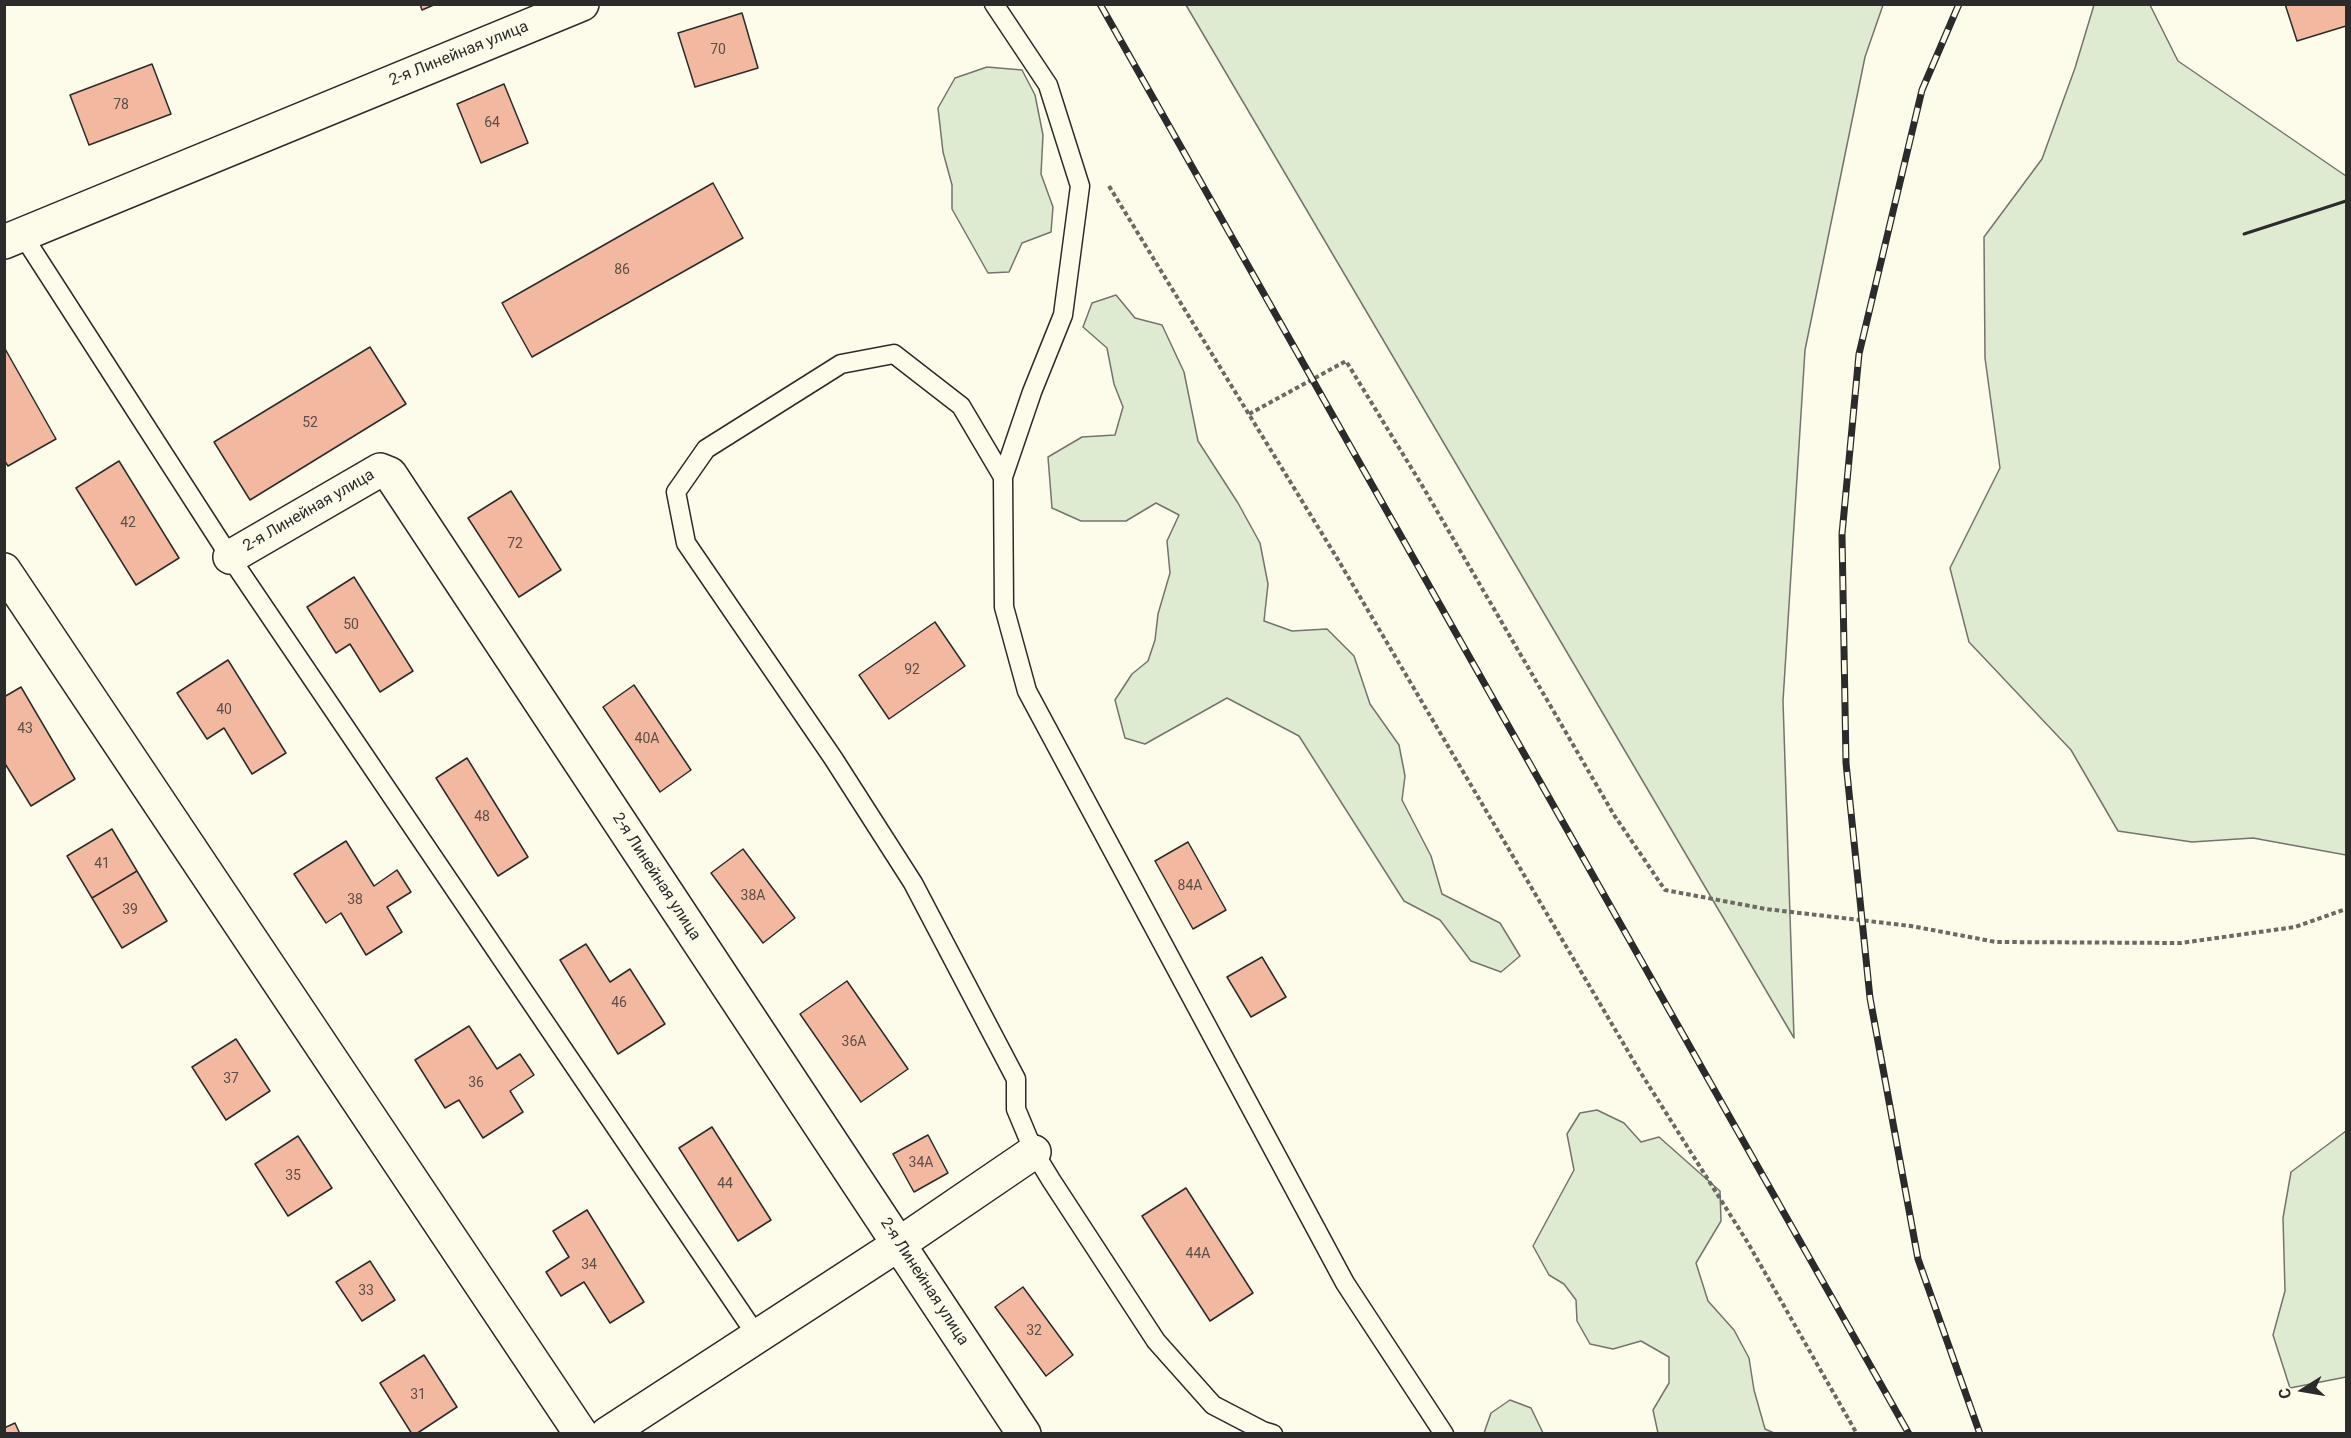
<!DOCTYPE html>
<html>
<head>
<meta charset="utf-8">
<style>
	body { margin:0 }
	#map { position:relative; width:2351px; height:1438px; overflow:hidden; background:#fdfbea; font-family:Roboto,sans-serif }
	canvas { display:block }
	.frame { position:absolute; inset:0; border:6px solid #2b2b2b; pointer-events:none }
	.north { position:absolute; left:2273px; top:1360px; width:60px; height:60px; -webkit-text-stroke:4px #fdfbea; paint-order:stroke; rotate:259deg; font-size:16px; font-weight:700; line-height:24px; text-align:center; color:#2b2b2b }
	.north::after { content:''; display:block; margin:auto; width:21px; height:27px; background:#2b2b2b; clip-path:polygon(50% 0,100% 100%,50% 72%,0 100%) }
</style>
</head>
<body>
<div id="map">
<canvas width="2351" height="1438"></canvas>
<div class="frame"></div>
<div class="north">С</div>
</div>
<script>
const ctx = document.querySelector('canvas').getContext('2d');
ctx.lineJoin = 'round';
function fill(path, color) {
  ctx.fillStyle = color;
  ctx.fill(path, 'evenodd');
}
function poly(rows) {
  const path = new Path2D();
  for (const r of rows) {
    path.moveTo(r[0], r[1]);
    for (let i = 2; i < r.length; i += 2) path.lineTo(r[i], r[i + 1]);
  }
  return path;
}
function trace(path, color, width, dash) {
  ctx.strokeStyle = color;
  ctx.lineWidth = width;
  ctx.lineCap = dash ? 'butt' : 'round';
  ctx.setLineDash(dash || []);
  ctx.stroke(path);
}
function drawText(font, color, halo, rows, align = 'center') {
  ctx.font = font + ' Roboto,sans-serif';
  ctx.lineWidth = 4.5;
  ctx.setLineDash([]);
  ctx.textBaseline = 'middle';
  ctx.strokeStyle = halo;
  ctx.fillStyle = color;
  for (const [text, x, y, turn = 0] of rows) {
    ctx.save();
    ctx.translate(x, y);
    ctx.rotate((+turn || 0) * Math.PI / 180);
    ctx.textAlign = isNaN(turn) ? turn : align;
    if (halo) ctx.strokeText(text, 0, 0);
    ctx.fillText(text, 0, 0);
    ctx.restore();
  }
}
const green = poly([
	[1186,5,1883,5,1865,57,1805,350,1783,701,1794,1038,1186,5],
	[2094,5,2150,5,2178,61,2346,176,2346,855,2253,838,2192,842,2118,831,2071,750,1969,642,1950,568,2000,468,1985,358,1984,237,2042,159,2075,68,2094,5],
	[987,67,1022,70,1035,95,1043,135,1041,174,1053,207,1051,232,1022,243,1009,272,988,273,952,209,952,185,943,152,938,108,955,78,987,67],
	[1116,295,1135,318,1162,325,1184,372,1198,441,1238,503,1260,543,1268,584,1264,621,1292,631,1327,629,1354,656,1370,704,1399,745,1405,776,1402,800,1431,856,1442,894,1500,923,1520,956,1501,972,1471,961,1440,920,1404,901,1299,736,1227,698,1145,744,1125,738,1115,700,1132,674,1148,661,1155,640,1158,614,1170,573,1167,541,1179,515,1156,503,1126,521,1081,521,1052,508,1048,457,1082,437,1115,435,1123,407,1114,384,1107,348,1083,327,1092,303,1116,295],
	[1597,1110,1624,1123,1641,1142,1659,1137,1720,1191,1721,1221,1696,1263,1708,1301,1734,1330,1749,1358,1754,1390,1765,1429,1774,1433,1658,1433,1653,1410,1669,1383,1669,1357,1641,1341,1613,1349,1590,1344,1577,1321,1576,1300,1564,1284,1549,1275,1533,1246,1574,1170,1567,1134,1580,1113,1597,1110],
	[2346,1131,2346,1377,2290,1388,2273,1335,2285,1291,2283,1218,2291,1172,2346,1131],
	[1510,1400,1531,1408,1543,1433,1484,1433,1491,1413,1510,1400]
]);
const building = poly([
	[420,4,436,4,422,10,420,4],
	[2285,4,2346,4,2346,26,2297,41,2285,4],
	[742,13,758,68,695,87,678,33,742,13],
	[152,64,171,114,89,145,70,95,152,64],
	[504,84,528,143,481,163,457,104,504,84],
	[713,183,743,238,532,357,502,303,713,183],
	[4,347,56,439,8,466,4,460,4,347],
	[370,347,406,404,250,500,214,442,370,347],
	[119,461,179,558,136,585,76,488,119,461],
	[511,491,561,570,519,597,468,518,511,491],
	[354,577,413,671,380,692,350,644,336,653,307,607,354,577],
	[935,622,965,666,889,719,859,675,935,622],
	[228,660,286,753,252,774,224,728,207,739,177,693,228,660],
	[634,685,691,770,660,792,603,707,634,685],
	[21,687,75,779,31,806,4,762,4,697,21,687],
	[467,758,528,857,498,876,436,778,467,758],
	[112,829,137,871,92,898,67,856,112,829],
	[346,841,374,886,397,870,411,892,387,907,402,932,366,955,341,913,326,923,294,874,346,841],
	[1188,842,1226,910,1193,929,1155,861,1188,842],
	[743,849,795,918,763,943,711,873,743,849],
	[137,871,167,921,122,948,92,898,137,871],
	[586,944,610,982,630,969,665,1024,618,1054,560,960,586,944],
	[1262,957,1286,997,1251,1017,1227,977,1262,957],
	[847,981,908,1069,861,1102,800,1014,847,981],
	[469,1026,497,1069,520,1054,534,1075,510,1091,523,1112,483,1138,459,1100,445,1108,415,1060,469,1026],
	[236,1039,270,1091,226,1120,192,1067,236,1039],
	[712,1127,771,1220,738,1241,679,1148,712,1127],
	[928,1135,948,1173,914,1192,893,1154,928,1135],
	[298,1136,332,1188,288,1216,255,1164,298,1136],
	[1186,1188,1253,1293,1210,1321,1142,1216,1186,1188],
	[587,1210,644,1302,610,1323,584,1282,561,1296,546,1272,569,1257,553,1231,587,1210],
	[370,1261,395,1300,362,1321,336,1282,370,1261],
	[1023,1287,1073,1355,1046,1376,995,1307,1023,1287],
	[424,1355,457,1407,416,1434,412,1434,380,1383,424,1355],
	[15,1423,20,1434,4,1434,4,1428,15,1423]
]);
const path = poly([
	[1109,186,1340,563,1639,1070,1748,1243,1857,1434],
	[1249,414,1346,361,1423,487,1614,815,1665,890,1766,909,1911,926,1996,942,2181,943,2295,927,2346,909]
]);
const service = poly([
	[994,4,1048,85,1080,186,1063,315,1032,392,1003,477,1004,607,1027,691,1345,1283,1444,1434],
	[22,234,230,557,757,1336],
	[1003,477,961,406,894,354,841,364,706,449,676,492,686,543,833,758,913,883,1016,1079,1016,1109,1034,1152,1051,1180,1156,1341,1213,1405,1263,1431,1273,1434]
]);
const minor = poly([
	[4,242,582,4],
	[230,557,380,470,390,474,1024,1434],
	[4,570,581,1434],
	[607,1434,899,1244,1034,1152]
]);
const rail = poly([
	[1100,4,1909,1434],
	[1959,4,1922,90,1859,354,1842,534,1846,763,1870,998,1918,1259,1980,1434]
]);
const wall = poly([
	[2244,234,2346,201]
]);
const numberNames = [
	["70",718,50],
	["78",121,105],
	["64",492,123],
	["86",622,270],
	["52",310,423],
	["42",128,523],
	["72",515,544],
	["50",351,625],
	["92",912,670],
	["40",224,710],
	["43",25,729],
	["40А",647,739],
	["48",482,817],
	["41",102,864],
	["84А",1190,886],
	["38А",753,896],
	["38",355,900],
	["39",130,910],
	["46",619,1003],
	["36А",854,1042],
	["37",231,1079],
	["36",476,1083],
	["34А",921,1163],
	["35",293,1176],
	["44",725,1184],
	["44А",1198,1254],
	["34",589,1265],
	["33",366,1291],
	["32",1034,1331],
	["31",418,1395]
];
const streetNames = [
	["2-я Линейная улица",459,54,-22],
	["2-я Линейная улица",309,511,-30],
	["2-я Линейная улица",656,877,57],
	["2-я Линейная улица",924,1282,57]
];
fill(green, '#deebd1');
trace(green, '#74746e', 1.5);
fill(building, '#f2b8a0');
trace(building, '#2b2b2b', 1.5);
trace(service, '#2b2b2b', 21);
trace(minor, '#2b2b2b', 36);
trace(path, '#6a6964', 4, [4.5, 3]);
trace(service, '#fdfbea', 18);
trace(minor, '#fdfbea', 33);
trace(rail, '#2b2b2b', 7);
trace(rail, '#fdfbea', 4.5, [14]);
trace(wall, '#2b2b2b', 3);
drawText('14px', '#5d4e48', null, numberNames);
drawText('16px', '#2b2b2b', '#fdfbea', streetNames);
</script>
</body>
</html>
